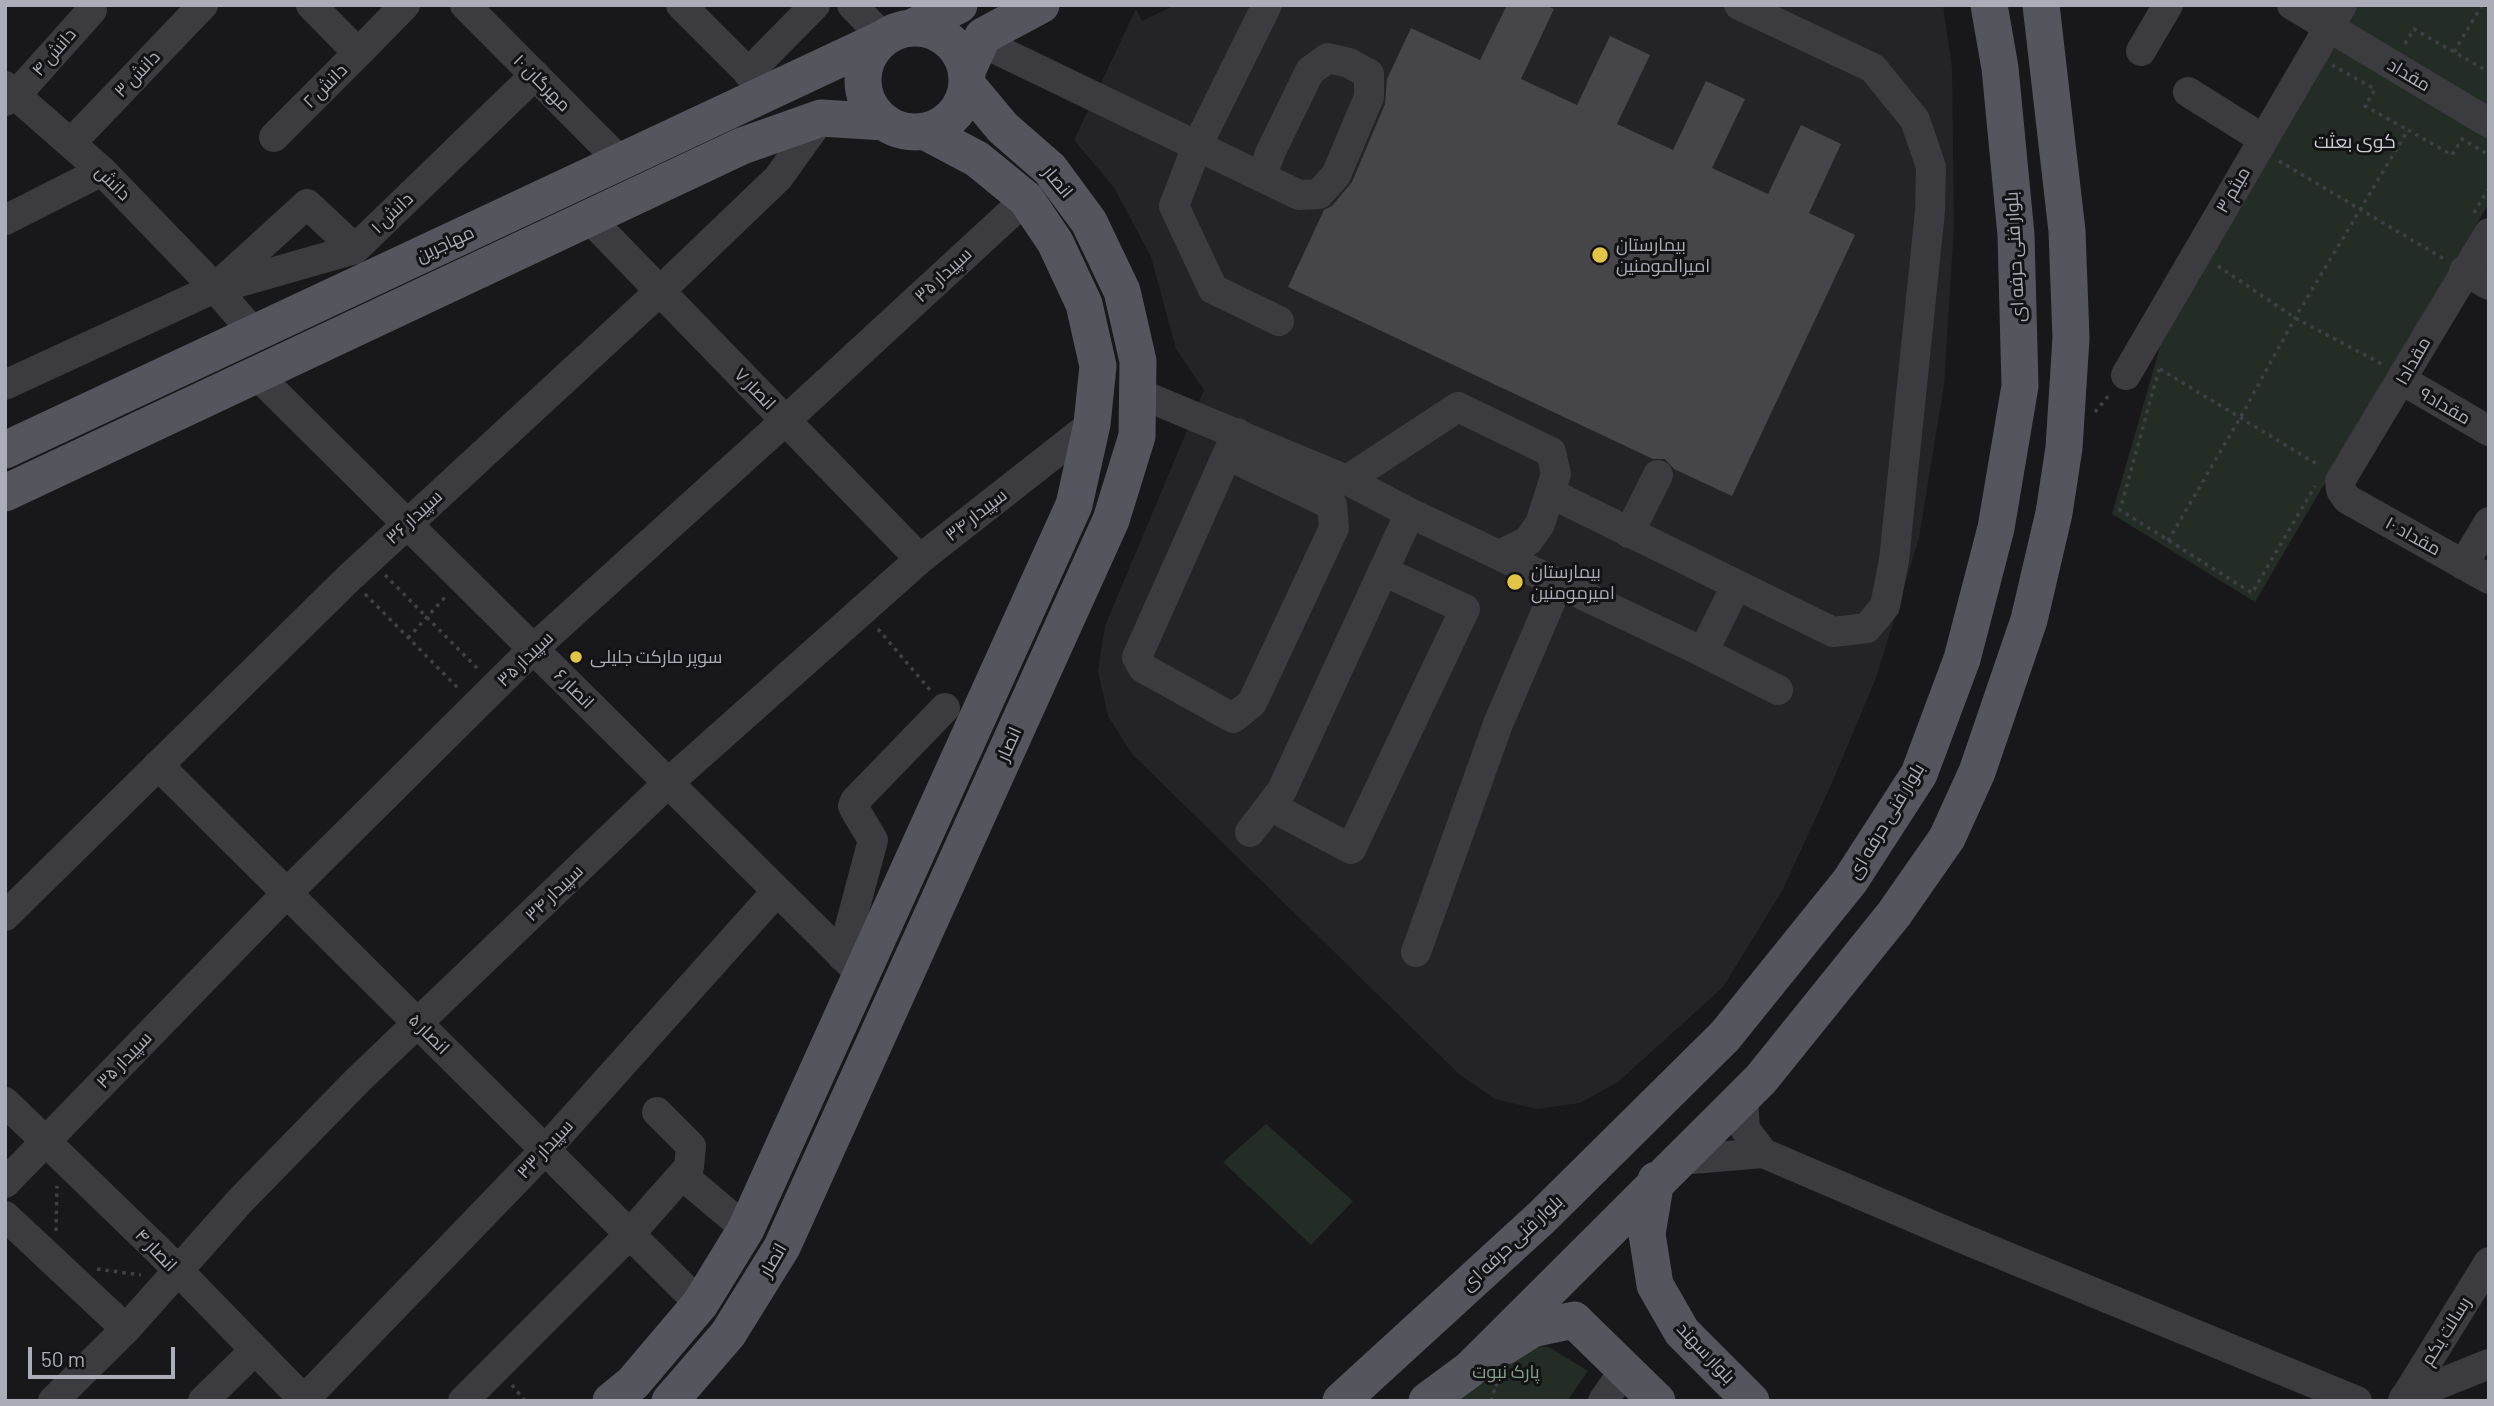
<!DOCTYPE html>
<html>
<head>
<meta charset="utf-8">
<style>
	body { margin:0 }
	#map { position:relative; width:2494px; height:1406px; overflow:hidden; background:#18181a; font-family:Barlow,sans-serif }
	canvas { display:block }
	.frame { position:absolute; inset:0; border:7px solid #abadb8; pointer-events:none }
	.scale { position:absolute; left:28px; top:1347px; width:147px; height:32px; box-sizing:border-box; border:4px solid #abadb8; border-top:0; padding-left:9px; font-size:21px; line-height:24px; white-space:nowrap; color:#abadb8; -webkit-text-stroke:5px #131315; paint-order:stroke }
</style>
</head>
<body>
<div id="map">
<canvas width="2494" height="1406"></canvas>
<div class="frame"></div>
<div class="scale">50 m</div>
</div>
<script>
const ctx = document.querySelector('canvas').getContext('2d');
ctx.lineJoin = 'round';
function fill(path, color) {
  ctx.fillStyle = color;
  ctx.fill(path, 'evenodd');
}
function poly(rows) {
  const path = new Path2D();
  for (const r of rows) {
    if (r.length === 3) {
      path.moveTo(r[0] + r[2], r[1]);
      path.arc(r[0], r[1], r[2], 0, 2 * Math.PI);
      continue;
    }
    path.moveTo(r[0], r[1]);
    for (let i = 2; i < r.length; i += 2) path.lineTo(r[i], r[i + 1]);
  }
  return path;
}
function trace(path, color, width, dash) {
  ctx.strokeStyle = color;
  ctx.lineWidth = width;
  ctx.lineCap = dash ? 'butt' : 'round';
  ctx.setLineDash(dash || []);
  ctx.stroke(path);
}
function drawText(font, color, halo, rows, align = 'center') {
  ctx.font = font + ' Barlow,Cairo,sans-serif';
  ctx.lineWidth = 6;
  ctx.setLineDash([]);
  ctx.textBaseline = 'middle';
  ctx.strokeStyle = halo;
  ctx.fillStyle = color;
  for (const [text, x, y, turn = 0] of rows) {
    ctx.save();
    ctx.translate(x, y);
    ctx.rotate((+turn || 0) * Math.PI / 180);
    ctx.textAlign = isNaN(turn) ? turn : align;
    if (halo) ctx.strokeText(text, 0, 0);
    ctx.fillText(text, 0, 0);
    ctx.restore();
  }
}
const built = poly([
	[1175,5,1943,5,1952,68,1954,226,1944,385,1919,538,1876,678,1831,785,1782,891,1723,987,1618,1082,1580,1103,1537,1109,1495,1099,1459,1074,1132,754,1108,716,1098,671,1105,626,1204,390,1176,349,1151,257,1115,189,1074,140,1136,9,1142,21]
]);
const green = poly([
	[2358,5,2489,5,2489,203,2255,602,2112,514,2162,340],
	[1266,1124,1353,1201,1311,1245,1223,1162],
	[1495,1344,1549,1347,1588,1371,1567,1401,1423,1401]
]);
const building = poly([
	[1507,5,1545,5,1554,9,1521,79,1577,105,1610,36,1650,55,1617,124,1673,150,1706,81,1745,99,1712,168,1768,194,1801,125,1841,144,1809,213,1855,235,1732,496,1674,469,1665,459,1653,459,1288,287,1324,210,1332,206,1352,182,1385,104,1387,79,1411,28,1480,60]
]);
const path = poly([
	[2482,5,2454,52,2489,72],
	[2405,44,2414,29,2454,52],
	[2332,65,2375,89,2365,106,2408,130],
	[2279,161,2444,259],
	[2474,213,2489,188],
	[2218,266,2295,318,2382,364],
	[2159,369,2120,510,2252,593,2315,486],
	[2160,369,2320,466],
	[2095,412,2110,394],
	[2168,541,2240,418,2295,318,2408,130,2452,155,2462,139,2489,155],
	[385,575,478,669],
	[365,594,458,688],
	[878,629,930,690],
	[408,638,447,595],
	[56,1231,57,1186],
	[97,1269,141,1275],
	[512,1385,525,1401],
	[1495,1386,1511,1373],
	[1491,1401,1496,1385]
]);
const minor = poly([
	[465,5,620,161],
	[681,5,769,93],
	[852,5,884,38],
	[1267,5,1197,146,1174,206,1213,289,1279,321],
	[2292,5,2489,123],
	[981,42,1299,195,1319,194,1336,175,1369,97,1369,74,1349,63,1328,58,1310,71,1271,151,1261,177],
	[2141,51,2168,5],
	[358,53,405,5],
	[748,73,815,5],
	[5,86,102,171,215,288,254,333],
	[2188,92,2263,139],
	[5,101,16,95,92,10],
	[274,137,358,53,311,5],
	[71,143,203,5],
	[590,219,920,559],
	[5,220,102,171],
	[2489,233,2340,481,2341,490,2347,499,2489,579],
	[2464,271,2489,285],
	[222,287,355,249,535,75],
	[256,374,861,974],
	[2126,375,2342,5],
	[2402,380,2489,431],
	[5,385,215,288,307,204,355,249],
	[1138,393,1347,480,1410,513,1703,652,1778,690],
	[1227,455,1332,505,1334,528,1252,703,1233,718,1143,668,1137,657,1227,455,1237,433],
	[1347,480,1458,407,1551,452,1556,474,1540,524,1528,541,1500,555],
	[1550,493,1833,632,1867,628,1885,606,1894,560,1930,211,1931,167,1915,120,1873,68,1739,5],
	[1629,533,1658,475],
	[2463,565,2489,522],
	[1703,652,1736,586],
	[158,765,700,1304],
	[1270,806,1351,849,1465,609,1383,571],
	[1250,832,1282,790,1410,513],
	[5,916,349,578,660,291,778,178,821,118],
	[1416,952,1498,724,1559,582],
	[842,956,873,840,855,810,853,806,855,801,945,708],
	[1753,1087,1743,1099,1745,1129,1763,1153],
	[5,1102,158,1250,305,1401],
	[1680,1160,1763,1153,1964,1239,2357,1401],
	[683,1176,746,1229],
	[5,1183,287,893,533,649,785,421,1026,199],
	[5,1216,126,1329],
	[2404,1398,2489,1364],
	[304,1400,545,1150,777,891],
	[53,1401,126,1329,240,1201,357,1081,668,783,920,559,1092,424],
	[203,1401,255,1350],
	[463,1401,629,1235,689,1167,691,1146,657,1112],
	[1603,1401,1625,1369],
	[2403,1401,2489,1262]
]);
const major = poly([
	[911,28,959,5],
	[915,80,52],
	[967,71,983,36,1041,5],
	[5,450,884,38],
	[5,493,742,146,821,118,885,122],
	[1656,1180,1647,1234,1655,1285,1682,1332,1751,1401],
	[1505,1346,1532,1329,1574,1320,1657,1401],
	[611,1401,633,1383,700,1304,746,1229,1074,505,1092,424,1098,366,1084,304,1055,242,1026,199,977,159,924,131],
	[670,1401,728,1334,782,1247,1111,520,1137,436,1138,361,1122,291,1089,222,1050,169,1003,128,967,85],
	[1341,1401,1542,1217,1725,1036,1850,881,1919,774,1962,659,1996,528,2020,386,2016,235,2000,68,1989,5],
	[1427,1401,1469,1370,1761,1079,1894,914,1947,838,1977,772,2029,620,2054,513,2064,448,2071,338,2067,231,2041,5]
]);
const markers = [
	[1600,255,9,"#e2c547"],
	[1515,582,9,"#e2c547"],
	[576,657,7,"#e2c547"]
];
const streetNames = [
	["دانش ۴",54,52,-49],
	["دانش ۳",137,74,-46],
	["مقداد",2409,75,31],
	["مهرگان ۱۰",542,83,45],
	["دانش ۲",325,86,-45],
	["انصار",1058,182,50],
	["دانش",113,183,45],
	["میثم ۳",2233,190,-60],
	["دانش ۱",392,213,-44],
	["مهاجرین",445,244,-25],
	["بلوار فنی حرفه ای",2015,257,-93],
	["سپیدار ۳۵",943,275,-43],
	["مقداد۱",2413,361,-60],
	["انصار ۷",755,389,46],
	["مقداد۹",2445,406,30],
	["سپیدار ۳۴",976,515,-38],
	["سپیدار ۳۶",414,517,-43],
	["مقداد ۱۰",2413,536,29],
	["سپیدار ۳۵",525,659,-44],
	["انصار ۶",574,689,45],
	["انصار",1009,744,-66],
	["بلوار فنی حرفه ای",1886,821,-59],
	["سپیدار ۳۴",554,893,-44],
	["انصار ۵",429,1034,45],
	["سپیدار ۳۵",124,1060,-46],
	["سپیدار ۳۳",545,1149,-47],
	["بلوار فنی حرفه ای",1512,1243,-43],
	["انصار ۴",156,1250,46],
	["انصار",773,1260,-60],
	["رسالت یکم",2446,1331,-58],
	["بلوار سهند",1706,1353,47]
];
const poiNames = [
	["بیمارستان",1616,245],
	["امیرالمومنین",1616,266],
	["بیمارستان",1531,572],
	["امیرمومنین",1531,593],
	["سوپر مارکت جلیلی",590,657]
];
const parkNames = [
	["پارک نبوت",1506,1372]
];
const neighbourhoodNames = [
	["کوی بعثت",2355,142]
];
fill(built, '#242427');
fill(green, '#242c26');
fill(building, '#45454a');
trace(path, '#3f4045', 3.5, [3.5, 5]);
trace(minor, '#3b3b40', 30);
trace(major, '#55565d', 37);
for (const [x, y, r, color] of markers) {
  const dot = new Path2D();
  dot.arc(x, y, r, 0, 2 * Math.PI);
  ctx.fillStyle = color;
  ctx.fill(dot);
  trace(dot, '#131315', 2.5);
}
drawText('18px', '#abadb8', '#131315', streetNames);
drawText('18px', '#abadb8', '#131315', poiNames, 'left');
drawText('18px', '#84a18a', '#131315', parkNames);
drawText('19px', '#cccdd5', '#131315', neighbourhoodNames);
</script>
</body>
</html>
